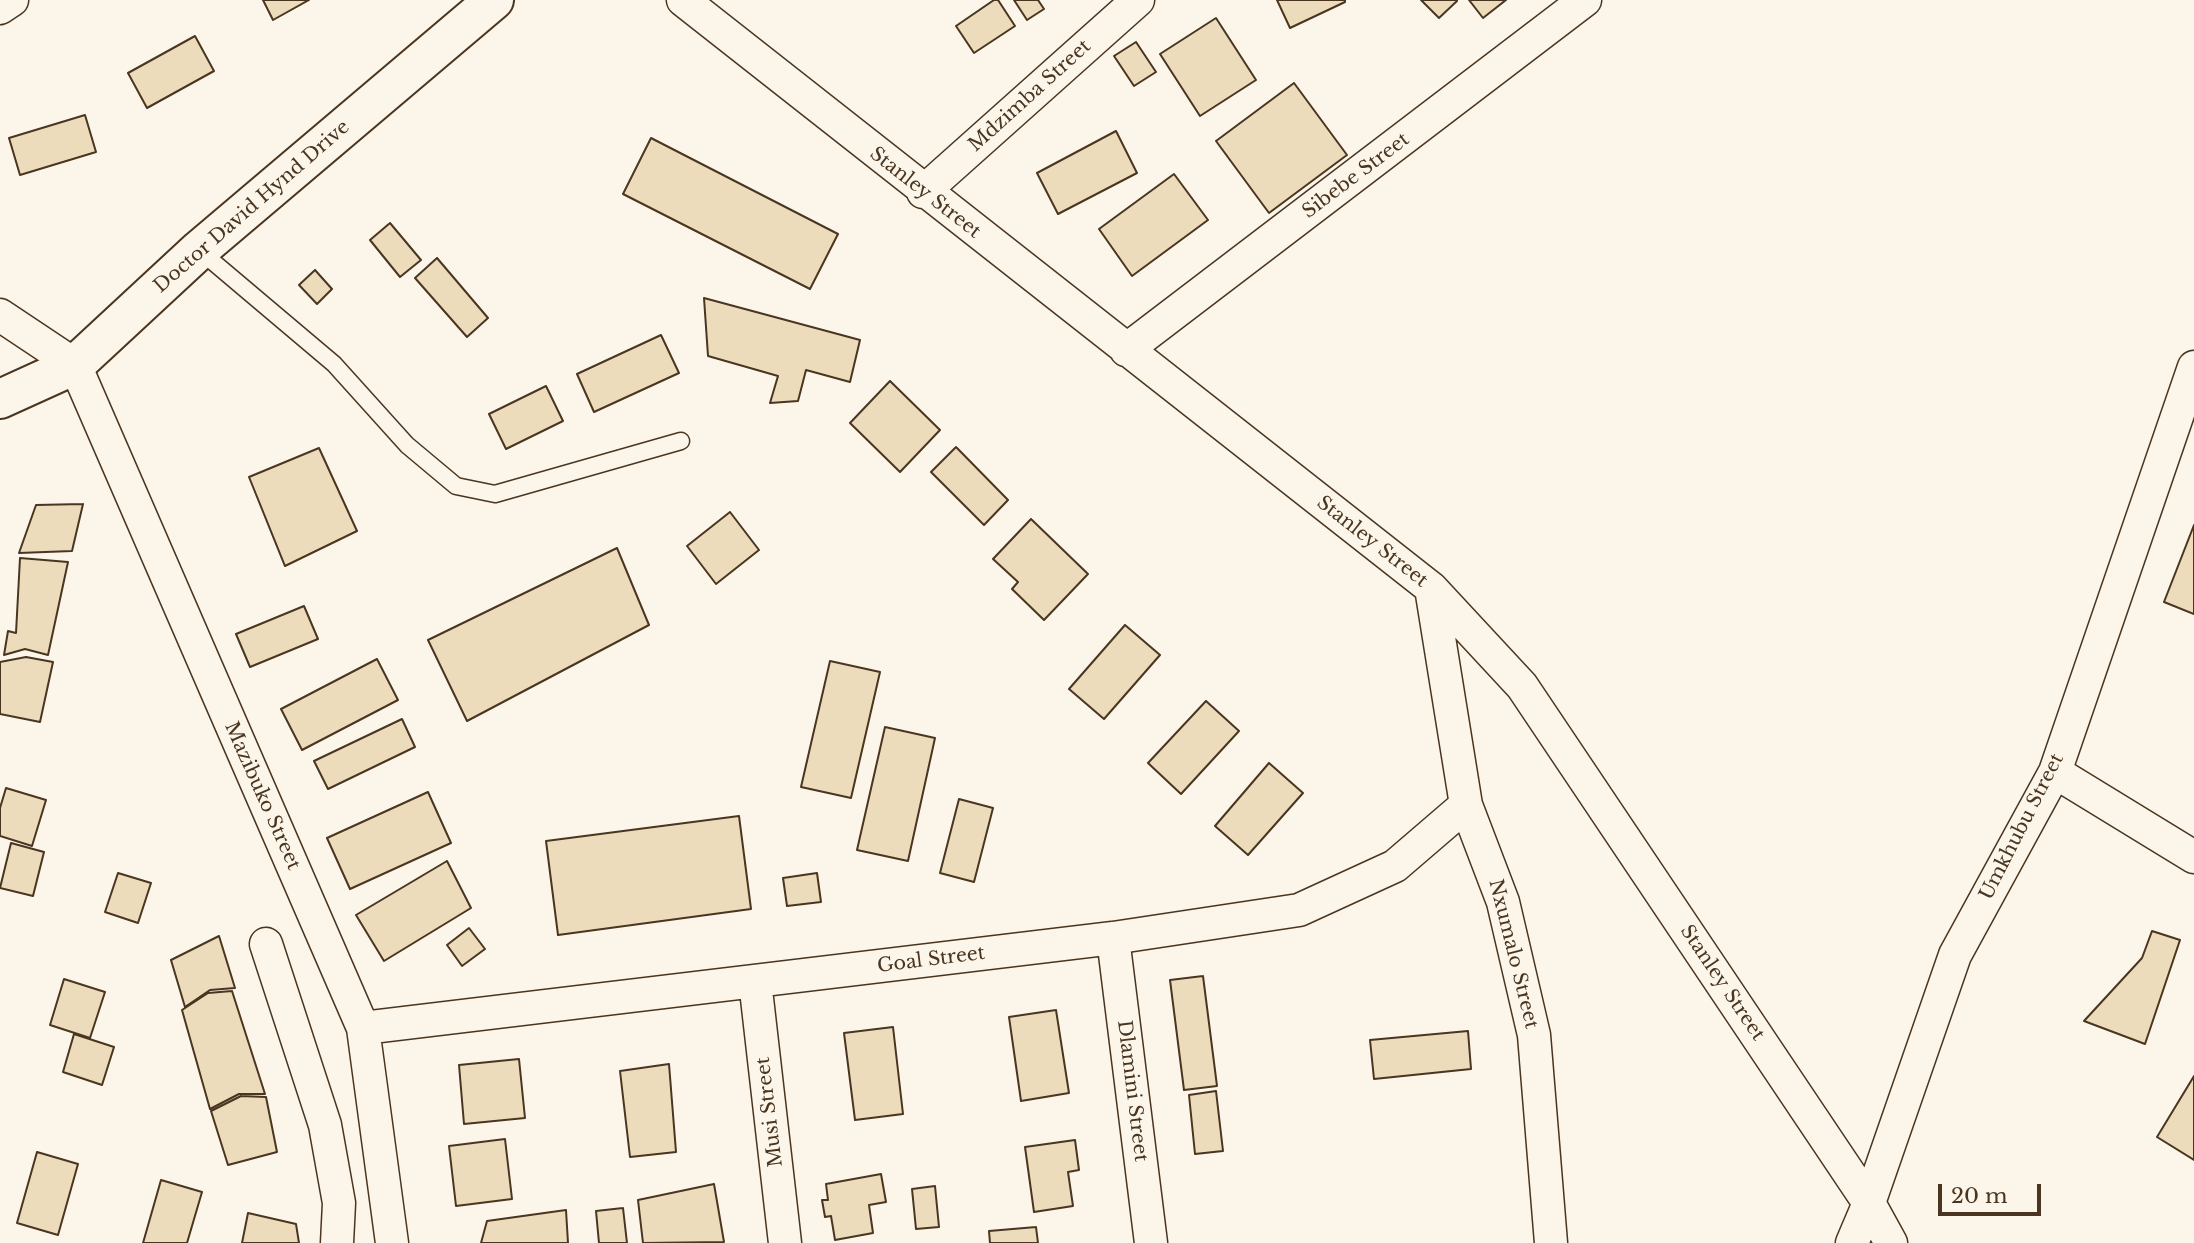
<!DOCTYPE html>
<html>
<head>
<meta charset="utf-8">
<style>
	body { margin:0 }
	#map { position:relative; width:2194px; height:1243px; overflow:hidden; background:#fbf6e9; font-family:"Libre Baskerville",serif }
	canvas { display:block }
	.scale { position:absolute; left:1938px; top:1184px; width:103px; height:32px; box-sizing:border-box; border:4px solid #4a3520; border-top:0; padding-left:9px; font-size:21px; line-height:24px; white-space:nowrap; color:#4a3520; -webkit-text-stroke:5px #fbf6e9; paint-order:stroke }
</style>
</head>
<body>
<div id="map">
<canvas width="2194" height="1243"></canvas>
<div class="scale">20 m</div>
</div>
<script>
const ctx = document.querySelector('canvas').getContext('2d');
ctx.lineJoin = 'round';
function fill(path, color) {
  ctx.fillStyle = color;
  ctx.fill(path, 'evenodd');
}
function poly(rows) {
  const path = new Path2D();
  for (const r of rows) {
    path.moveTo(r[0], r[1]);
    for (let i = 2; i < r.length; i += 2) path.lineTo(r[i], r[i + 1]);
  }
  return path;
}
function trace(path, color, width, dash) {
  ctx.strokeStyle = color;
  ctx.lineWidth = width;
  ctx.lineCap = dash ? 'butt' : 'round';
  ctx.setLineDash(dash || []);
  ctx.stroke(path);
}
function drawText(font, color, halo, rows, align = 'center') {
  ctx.font = font + ' "Libre Baskerville",serif';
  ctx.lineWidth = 5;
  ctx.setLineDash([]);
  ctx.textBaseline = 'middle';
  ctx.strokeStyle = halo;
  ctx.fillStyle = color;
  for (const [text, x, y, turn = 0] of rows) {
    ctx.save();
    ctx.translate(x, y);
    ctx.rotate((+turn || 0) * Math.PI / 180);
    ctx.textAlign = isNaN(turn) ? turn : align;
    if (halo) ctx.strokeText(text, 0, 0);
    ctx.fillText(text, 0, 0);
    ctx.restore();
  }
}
const building = poly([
	[263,0,309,0,273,20,263,0],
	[994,0,998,0,1015,26,974,53,956,26,994,0],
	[1014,0,1038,0,1044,9,1027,20,1014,0],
	[1277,0,1345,0,1345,2,1290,28,1277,0],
	[1421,0,1457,0,1457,1,1439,18,1421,0],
	[1469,0,1506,0,1483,18,1469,0],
	[1216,18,1256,80,1200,116,1160,54,1216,18],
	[195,36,214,71,147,108,128,73,195,36],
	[1136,42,1156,72,1134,86,1114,56,1136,42],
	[1294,83,1347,155,1269,213,1216,141,1294,83],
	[85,115,96,152,20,175,9,138,85,115],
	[1116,131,1137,173,1058,214,1037,173,1116,131],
	[651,138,838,234,810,289,623,194,651,138],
	[1174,174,1208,220,1132,276,1099,229,1174,174],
	[390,223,421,260,400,277,370,240,390,223],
	[437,258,488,318,467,337,415,278,437,258],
	[315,270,332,289,317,304,299,285,315,270],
	[704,298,860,340,850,382,806,370,798,401,770,403,778,376,708,356,704,298],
	[661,335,679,373,594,412,577,374,661,335],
	[890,381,940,430,900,472,850,423,890,381],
	[546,386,563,421,506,449,489,414,546,386],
	[956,447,1008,500,984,525,931,472,956,447],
	[319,448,357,531,285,566,249,477,319,448],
	[83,504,72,551,19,553,36,505,83,504],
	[730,512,759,550,716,584,687,546,730,512],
	[1031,519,1088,574,1044,620,1012,589,1018,582,993,559,1031,519],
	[2194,525,2194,614,2164,602,2194,525],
	[617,548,649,625,467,721,428,640,617,548],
	[20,558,68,562,48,655,25,649,4,655,8,631,16,633,20,558],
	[304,606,318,639,250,667,236,634,304,606],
	[1125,625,1160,655,1104,719,1069,689,1125,625],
	[26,657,53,662,40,722,0,714,0,662,26,657],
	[377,659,398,700,302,750,281,709,377,659],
	[830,661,880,672,851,798,801,787,830,661],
	[1206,701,1239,731,1181,794,1148,763,1206,701],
	[402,719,415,747,328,789,314,761,402,719],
	[885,727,935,738,908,861,857,850,885,727],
	[1269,763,1303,793,1248,855,1215,826,1269,763],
	[6,788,46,800,32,846,0,836,0,808,6,788],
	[428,792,451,843,350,889,327,838,428,792],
	[959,799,993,808,974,882,940,873,959,799],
	[739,816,751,909,558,935,546,841,739,816],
	[11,843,44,852,33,896,0,888,11,843],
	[447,861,471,908,384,961,356,915,447,861],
	[118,873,151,883,138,923,105,912,118,873],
	[817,873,821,902,787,906,783,878,817,873],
	[469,928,485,949,462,966,447,945,469,928],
	[2152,931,2180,940,2145,1044,2084,1021,2142,958,2152,931],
	[219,936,235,988,210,990,185,1007,171,960,219,936],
	[1203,976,1217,1086,1184,1090,1170,980,1203,976],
	[64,979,105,992,90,1038,50,1025,64,979],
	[232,991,265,1094,239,1094,210,1109,182,1010,208,993,232,991],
	[1056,1010,1069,1093,1021,1101,1009,1017,1056,1010],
	[893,1027,903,1114,855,1120,844,1033,893,1027],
	[1468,1031,1471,1069,1374,1079,1370,1040,1468,1031],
	[74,1034,114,1047,102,1085,63,1072,74,1034],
	[519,1059,525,1118,464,1124,459,1065,519,1059],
	[669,1064,676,1152,630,1157,620,1071,669,1064],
	[2194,1076,2194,1160,2157,1137,2194,1076],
	[1216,1091,1223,1151,1195,1154,1189,1095,1216,1091],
	[241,1096,266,1097,277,1152,228,1165,211,1111,241,1096],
	[505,1139,512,1199,456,1206,449,1146,505,1139],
	[1075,1140,1079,1170,1068,1172,1073,1206,1034,1212,1025,1147,1075,1140],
	[37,1152,78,1164,58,1235,17,1223,37,1152],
	[881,1174,886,1202,869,1205,873,1233,835,1240,831,1216,825,1217,822,1200,828,1200,826,1184,881,1174],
	[161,1180,202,1192,187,1243,143,1243,161,1180],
	[714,1184,724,1242,643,1243,638,1200,714,1184],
	[935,1186,939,1227,916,1229,912,1189,935,1186],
	[623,1208,627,1243,599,1243,596,1211,623,1208],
	[566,1210,568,1243,481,1243,487,1221,566,1210],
	[248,1213,296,1224,299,1243,242,1243,248,1213],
	[1036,1227,1038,1243,990,1243,989,1231,1036,1227]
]);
const lane = poly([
	[199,250,334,364,407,445,456,486,495,494,681,441]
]);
const street = poly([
	[683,0,1431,588,1522,686,1869,1203,1891,1243],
	[0,8,12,0],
	[923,192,1138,0],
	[0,315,75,365,363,1028,392,1243],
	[1126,350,1585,0],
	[1431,588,1466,805,1503,902,1534,1035,1551,1243],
	[2055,772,2194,857],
	[1113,938,1151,1243],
	[266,944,325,1125,339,1203,337,1243],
	[755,981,785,1243],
	[363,1028,1113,938,1299,910,1395,866,1466,805],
	[1852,1243,1869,1203,1955,955,2055,772,2194,367]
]);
const secondary = poly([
	[0,399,75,365,199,250,494,0]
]);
const streetNames = [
	["Mdzimba Street",1030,96,-42],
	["Sibebe Street",1356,176,-37],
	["Stanley Street",925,193,38],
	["Doctor David Hynd Drive",252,207,-41],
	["Stanley Street",1372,542,38],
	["Mazibuko Street",262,796,66],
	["Umkhubu Street",2022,827,-63],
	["Nxumalo Street",1513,954,76],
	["Goal Street",931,960,-7],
	["Stanley Street",1722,983,56],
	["Dlamini Street",1132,1091,83],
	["Musi Street",770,1112,-97]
];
fill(building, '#ecdcbc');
trace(building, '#4a3520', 2);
trace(lane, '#4a3520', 19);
trace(street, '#4a3520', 35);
trace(secondary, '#4a3520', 42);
trace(lane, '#fbf6e9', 16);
trace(street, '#fbf6e9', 32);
trace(secondary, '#fbf6e9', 38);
drawText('19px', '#4a3520', '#fbf6e9', streetNames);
</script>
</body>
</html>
